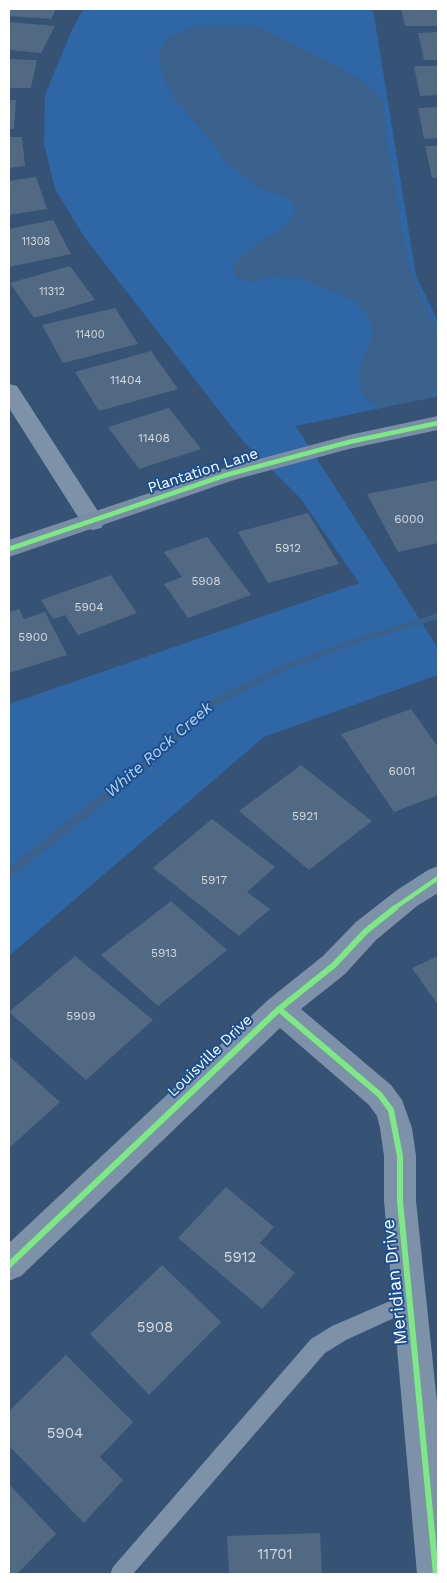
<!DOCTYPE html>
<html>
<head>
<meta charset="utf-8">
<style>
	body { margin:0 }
	#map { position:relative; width:447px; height:1583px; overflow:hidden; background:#365274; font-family:"Work Sans",sans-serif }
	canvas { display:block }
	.frame { position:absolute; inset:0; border:10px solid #fff; pointer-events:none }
</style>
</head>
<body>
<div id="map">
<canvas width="447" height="1583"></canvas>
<div class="frame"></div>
</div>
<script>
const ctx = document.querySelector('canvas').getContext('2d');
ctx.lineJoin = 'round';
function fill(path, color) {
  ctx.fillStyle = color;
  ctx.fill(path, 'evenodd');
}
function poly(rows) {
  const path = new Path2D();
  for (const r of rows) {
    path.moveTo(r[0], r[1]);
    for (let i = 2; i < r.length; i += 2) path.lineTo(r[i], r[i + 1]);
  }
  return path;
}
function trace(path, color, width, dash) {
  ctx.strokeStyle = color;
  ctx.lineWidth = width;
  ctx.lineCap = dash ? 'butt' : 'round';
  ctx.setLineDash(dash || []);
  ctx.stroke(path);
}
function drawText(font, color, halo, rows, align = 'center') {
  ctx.font = font + ' "Work Sans",sans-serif';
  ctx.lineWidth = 4;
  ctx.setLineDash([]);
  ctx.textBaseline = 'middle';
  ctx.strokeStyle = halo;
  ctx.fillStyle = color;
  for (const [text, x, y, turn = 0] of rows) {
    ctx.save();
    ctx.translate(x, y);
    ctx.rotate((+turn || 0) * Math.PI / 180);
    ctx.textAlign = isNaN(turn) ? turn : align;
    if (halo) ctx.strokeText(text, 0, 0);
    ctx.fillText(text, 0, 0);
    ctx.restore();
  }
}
const green = poly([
	[83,9,373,9,416,276,438,321,438,396,296,426,438,648,438,675,264,737,9,956,9,704,359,583,301,499,241,439,85,238,55,189,44,144,45,95,70,34]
]);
const water = poly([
	[199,25,260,27,327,61,363,81,383,100,386,132,394,183,398,193,397,201,408,260,416,285,438,332,438,388,429,398,381,408,371,404,360,391,358,372,372,337,372,325,365,312,355,301,300,278,275,277,249,282,236,277,233,268,240,257,261,241,284,227,295,212,294,203,285,197,271,193,256,186,225,162,215,145,174,99,161,72,159,50,170,36]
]);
const stream = poly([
	[438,613,438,619,358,643,283,671,216,706,143,772,13,876,9,877,9,867,137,766,210,700,277,667,352,639,438,613]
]);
const building = poly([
	[9,9,56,9,51,19,9,16],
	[401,9,438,9,438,26,405,26],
	[9,22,55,26,41,53,9,50],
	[438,32,438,60,424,60,418,33],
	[9,59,37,60,31,88,9,88],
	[414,66,438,66,438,95,420,96],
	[9,100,16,100,14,129,9,129],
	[438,107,438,138,424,139,418,108],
	[9,137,22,137,25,166,9,168],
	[425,146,438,146,438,178,432,178],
	[36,177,47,209,9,215,9,181],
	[53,220,71,254,9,267,9,229],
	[70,266,95,300,34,318,10,283],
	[115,308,138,344,63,363,42,325],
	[151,351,178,389,99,411,75,372],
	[169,408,201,449,139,469,108,427],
	[438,480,438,543,398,552,367,494],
	[308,513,339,564,268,583,238,532],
	[207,537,251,595,188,618,164,584,182,577,164,552],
	[111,575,137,613,78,635,65,615,53,619,41,600],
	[19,609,24,619,45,612,67,655,9,673,9,612],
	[411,709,438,747,438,795,394,812,341,734],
	[301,765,372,821,309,870,239,811],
	[212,819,275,867,247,892,270,909,239,936,153,868],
	[171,901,227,950,158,1006,101,955],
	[75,956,153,1020,86,1080,9,1012],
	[438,956,438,1005,412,968],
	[9,1056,60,1102,9,1148],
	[226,1187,274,1227,260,1243,295,1273,262,1309,178,1238],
	[162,1265,221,1322,149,1395,90,1334],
	[66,1355,133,1422,100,1457,123,1480,84,1523,9,1446,9,1411],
	[9,1484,56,1534,17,1574,12,1574,9,1570],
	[320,1533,322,1574,229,1574,227,1536]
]);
const lane = poly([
	[411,1292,418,1295,420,1301,418,1307,346,1340,325,1353,133,1574,110,1574,113,1567,311,1339,332,1326,411,1292]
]);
const street = poly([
	[9,384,17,386,101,516,105,522,101,528,93,530,85,528,9,408,9,384],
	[438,866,438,893,417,906,376,940,345,974,301,1009,391,1085,402,1100,412,1128,416,1156,416,1201,438,1412,438,1574,417,1574,384,1201,384,1156,380,1128,377,1116,369,1105,280,1028,21,1276,9,1281,9,1243,268,1000,323,956,356,922,397,890,428,870,438,866]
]);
const secondary = poly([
	[438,416,438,430,349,449,234,480,9,557,9,540,218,470,349,435,438,416]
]);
const cyclewayFar1 = poly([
	[9,549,226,475,349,442,438,423],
	[393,909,438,878]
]);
const cycleway = poly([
	[279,1009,380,1095,391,1110,400,1156,400,1201,436,1574],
	[9,1265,279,1009,334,965,366,931,395,908]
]);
const farNumbernames = [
	["11308",36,242],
	["11312",52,292],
	["11400",90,335]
];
const numberNames = [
	["11404",126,380],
	["11408",154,438],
	["6000",409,519],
	["5912",288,548],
	["5908",206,581],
	["5904",89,607],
	["5900",33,637],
	["6001",402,771],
	["5921",305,816],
	["5917",214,880],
	["5913",164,953],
	["5909",81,1016]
];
const streetNames = [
	["Plantation Lane",203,471,-18],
	["Louisville Drive",210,1056,-44]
];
const nearNumbernames = [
	["5912",240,1258],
	["5908",155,1328],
	["5904",65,1434],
	["11701",275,1555]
];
const waterNames = [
	["White Rock Creek",159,750,-41]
];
const nearStreetnames = [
	["Meridian Drive",395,1282,-96]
];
fill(green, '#2f66a5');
fill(water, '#3b618d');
fill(stream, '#3b618d');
fill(building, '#526984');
fill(lane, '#7d92a8');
fill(street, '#7d92a8');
fill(secondary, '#798da4');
trace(cyclewayFar1, '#7ce984', 4.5);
trace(cycleway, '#7ce984', 6);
drawText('11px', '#d4dae0', null, farNumbernames);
drawText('12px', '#d4dae0', null, numberNames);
drawText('15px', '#fff', '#1b4f8f', streetNames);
drawText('15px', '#d4dae0', null, nearNumbernames);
drawText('italic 16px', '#b5d3f5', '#1b4f8f', waterNames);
drawText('18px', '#fff', '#1b4f8f', nearStreetnames);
</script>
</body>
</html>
